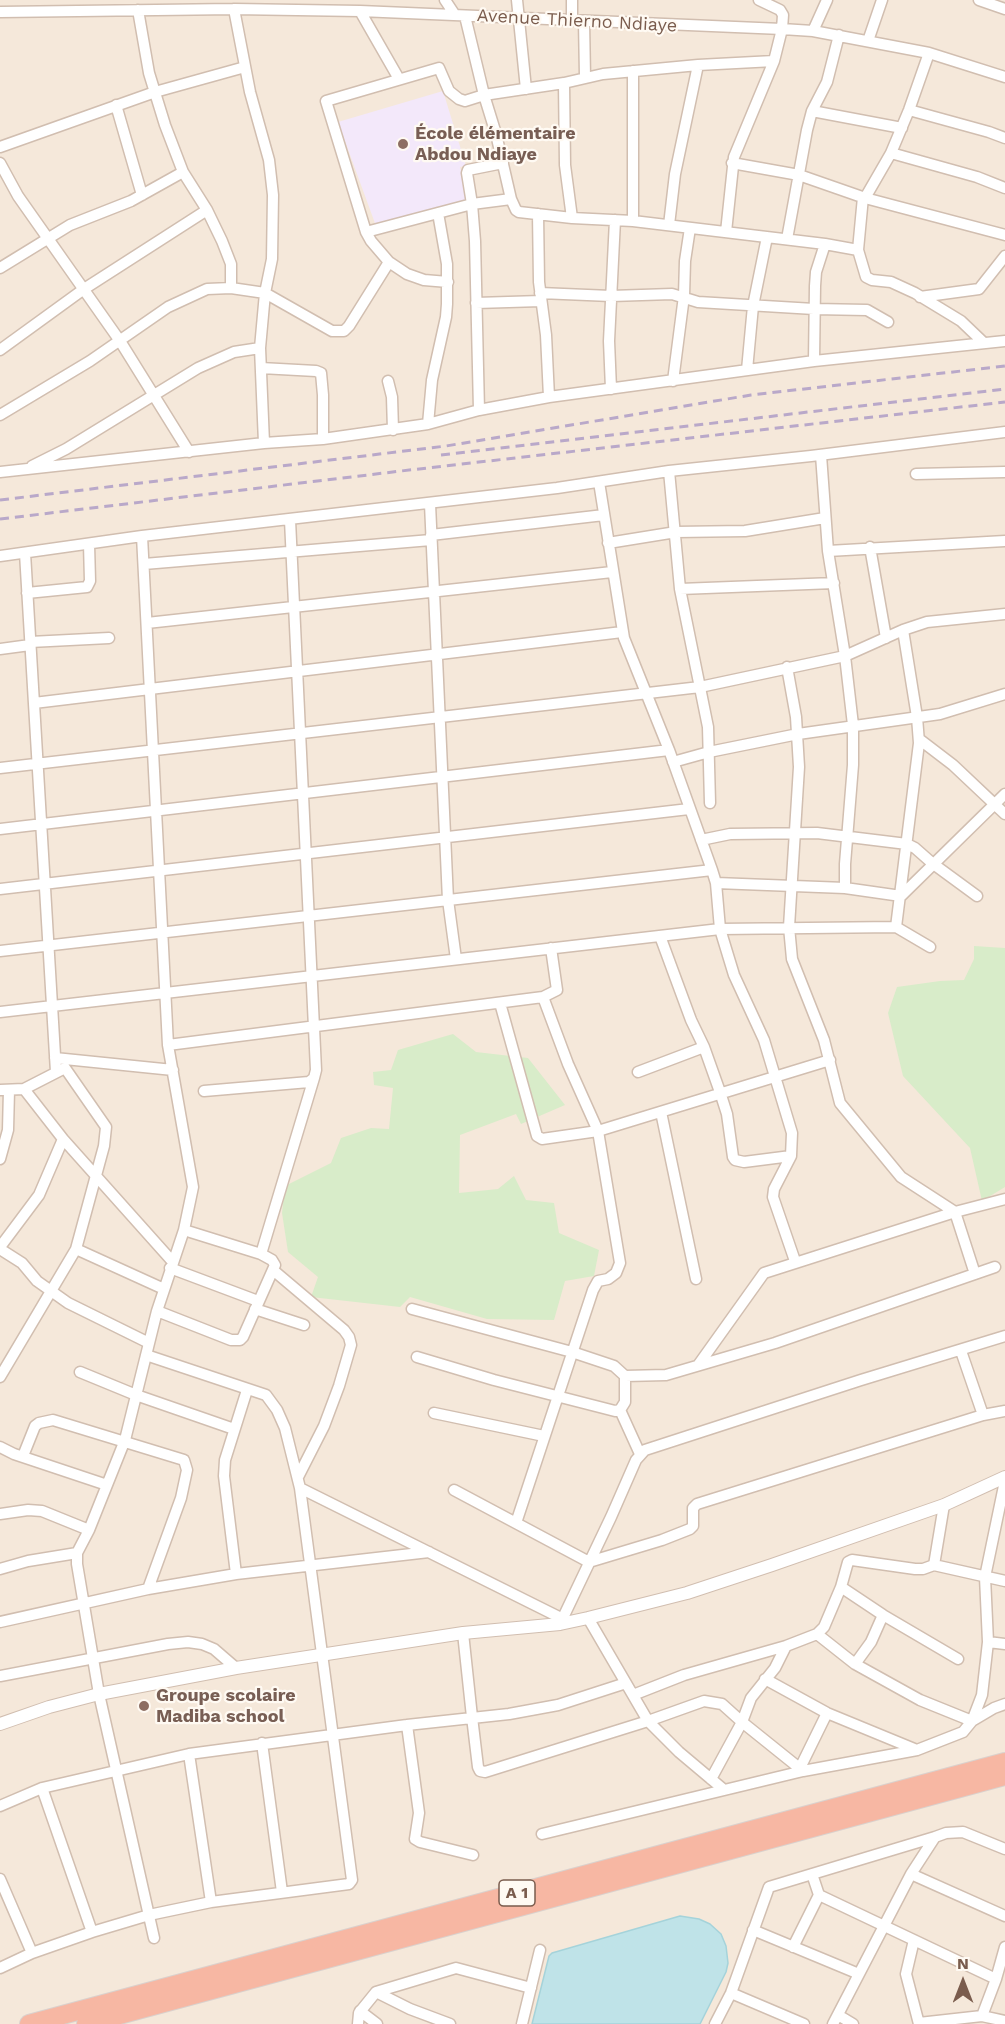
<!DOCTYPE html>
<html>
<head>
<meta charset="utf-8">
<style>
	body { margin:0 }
	#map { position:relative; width:1005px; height:2024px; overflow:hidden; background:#fdf6ec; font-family:"Work Sans",sans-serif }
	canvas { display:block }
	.north { position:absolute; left:933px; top:1952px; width:60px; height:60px; -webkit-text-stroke:4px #fffaf3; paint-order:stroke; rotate:0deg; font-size:16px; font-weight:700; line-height:24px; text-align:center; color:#7a5c4d }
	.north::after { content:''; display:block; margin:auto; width:21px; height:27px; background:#7a5c4d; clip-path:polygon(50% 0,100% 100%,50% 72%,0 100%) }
</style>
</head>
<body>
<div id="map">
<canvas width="1005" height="2024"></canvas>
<div class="north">N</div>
</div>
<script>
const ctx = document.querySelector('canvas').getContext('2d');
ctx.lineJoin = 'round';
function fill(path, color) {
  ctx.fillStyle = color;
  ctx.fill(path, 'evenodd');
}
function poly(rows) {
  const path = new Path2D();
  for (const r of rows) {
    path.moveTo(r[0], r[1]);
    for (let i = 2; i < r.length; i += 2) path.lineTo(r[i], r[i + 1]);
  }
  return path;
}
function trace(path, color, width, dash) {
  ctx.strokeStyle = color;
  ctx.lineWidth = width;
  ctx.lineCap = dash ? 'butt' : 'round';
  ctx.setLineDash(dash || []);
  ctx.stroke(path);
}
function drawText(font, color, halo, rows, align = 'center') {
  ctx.font = font + ' "Work Sans",sans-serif';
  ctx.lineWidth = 4.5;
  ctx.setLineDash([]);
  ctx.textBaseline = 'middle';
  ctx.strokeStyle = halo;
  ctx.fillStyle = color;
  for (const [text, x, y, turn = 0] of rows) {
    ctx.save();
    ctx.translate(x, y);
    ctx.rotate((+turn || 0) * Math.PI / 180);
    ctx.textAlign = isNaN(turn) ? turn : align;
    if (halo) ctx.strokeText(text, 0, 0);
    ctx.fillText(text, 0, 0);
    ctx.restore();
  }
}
const residential = poly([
	[0,0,1005,0,1005,2024,0,2024]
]);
const education = poly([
	[443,91,466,166,460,167,470,201,376,226,338,122]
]);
const green = poly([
	[974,946,1005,948,1005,1187,982,1201,970,1148,903,1076,888,1013,897,987,940,981,964,980,974,959],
	[453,1034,476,1052,528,1058,565,1105,521,1124,516,1114,460,1135,459,1193,498,1189,514,1176,526,1200,554,1203,559,1233,599,1250,594,1276,565,1281,554,1320,487,1319,410,1297,400,1307,311,1297,318,1277,288,1252,282,1213,285,1186,331,1163,341,1138,371,1128,389,1129,393,1088,374,1085,373,1072,391,1070,398,1050]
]);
const water = poly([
	[680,1916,699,1919,710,1924,721,1934,726,1946,728,1963,726,1972,700,2024,532,2024,549,1956,552,1953,680,1916]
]);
const minor = poly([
	[445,0,455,15],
	[517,0,526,89],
	[979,0,1005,9],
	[234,9,250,92,269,160,273,195,272,259,265,293,260,348,264,443],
	[138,10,149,73,165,125,183,172,207,210,222,241,231,264,231,288],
	[360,11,399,79],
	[0,12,234,9,360,11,782,29,813,31,929,53,1005,77],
	[465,16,484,95,496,134,511,199,516,210,519,212,572,218,633,221,825,244,858,250],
	[572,21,572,0],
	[584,21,585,77],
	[813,31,827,0],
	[868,41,882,0],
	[564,83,565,165,572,218],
	[116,105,142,195],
	[909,110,989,132,1005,138],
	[812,111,902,128],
	[0,147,155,92,245,67],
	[891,153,977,177,1005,188],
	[0,163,18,196,120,341,189,452],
	[732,163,799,175,865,198,1005,235],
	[863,197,858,250,866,277,872,280,891,282,915,293,961,321,984,343],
	[865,198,891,153,909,110,929,53],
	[538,214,539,282,546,335,549,397],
	[633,221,633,71],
	[669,225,675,174,698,65,774,61],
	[366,232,472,204,511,199],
	[726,232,734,157,774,61,782,29,783,15,780,10,759,0],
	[787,239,807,130,812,111,827,82,839,35],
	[0,268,70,225,131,201,183,172],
	[448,282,424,280,407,274,389,262,371,241,366,232,326,101,439,68,449,91,459,99,465,101,484,95,564,83,603,74,698,65],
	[540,293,611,296,672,294,698,302,814,309,867,310,888,322],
	[920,297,979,289,1005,256],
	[476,303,541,301],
	[0,350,84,289,207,210],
	[814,361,815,286,816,272,825,244],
	[261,368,316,371,321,373,323,395,323,439],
	[747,370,753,306,767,237],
	[388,381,392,397,393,430],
	[673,381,684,296,685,261,690,228],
	[611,389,609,341,615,220],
	[479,410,475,241,472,204,467,173,468,170,503,163],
	[0,415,90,361,168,307,207,289,231,288,265,293,332,331,344,331,349,326,389,262],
	[428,424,432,380,446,317,447,304,447,264,438,213],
	[821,455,828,551,845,656,853,725,853,765,845,864,845,888],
	[32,466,66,449,198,368,234,352,260,348],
	[669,471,680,589,708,727,710,803],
	[0,472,264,443,323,439,428,424,479,410,549,397,814,361,1005,341],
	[916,474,1005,472],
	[599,482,624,638,669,750,712,870,716,883,720,929,734,975,764,1040,792,1133,791,1156,774,1189,773,1197,795,1261],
	[430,504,448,900,456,959],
	[431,535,604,515],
	[142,536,168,1045,193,1187,184,1230,157,1311,125,1440,89,1530,77,1553,77,1564,99,1694,154,1938],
	[608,543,676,532,745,531,825,518],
	[870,547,886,638],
	[828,551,1005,541],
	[25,553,56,1072],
	[0,556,142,536,557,488,669,471,811,456,1005,432],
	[144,564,431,540],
	[680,589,834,583],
	[27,593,87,587,90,581,89,544],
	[147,623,612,572],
	[30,642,109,638],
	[0,649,30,645],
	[787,667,796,717,799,767,789,927,792,959,824,1040,840,1103,901,1177,955,1212,975,1274],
	[34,703,622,632],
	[919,739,953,765,1005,814],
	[673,762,709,752,798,734,940,714,1005,694],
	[0,768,700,687,845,656,903,630,927,622,1005,614],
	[0,829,669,750],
	[701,840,730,834,817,833,907,844,915,848,932,863,977,896],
	[716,883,845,888,901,896,1005,794],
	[0,889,689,809],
	[896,927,919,743,917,717,903,630],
	[660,936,691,1020,704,1047,720,1092,727,1114,733,1157,735,1160,744,1162,791,1156],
	[0,951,712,870],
	[500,1003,537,1136,542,1139,598,1131,830,1060],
	[0,1012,720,929,896,927,930,947],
	[168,1045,543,997,557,990,551,948],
	[55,1058,173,1070],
	[638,1072,704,1047],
	[24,1089,63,1139,172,1261],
	[0,1090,24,1089,65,1068,106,1127,104,1146,76,1249,0,1377],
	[204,1091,309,1082,314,1078,316,1070,290,520],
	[661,1112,696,1279],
	[0,1159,8,1130,9,1090],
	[0,1247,39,1195,63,1139],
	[0,1249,22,1263,37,1281,68,1303,149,1343],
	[76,1249,164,1289],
	[261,1254,314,1078],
	[170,1268,258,1301],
	[273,1270,344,1330,349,1337,351,1345,339,1386,324,1426,298,1477],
	[255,1309,304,1325],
	[412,1309,572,1352,614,1366,625,1376,625,1402,620,1410],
	[157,1311,231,1340,240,1340,243,1337,275,1265,272,1260,261,1254,184,1230],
	[961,1351,983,1415],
	[417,1357,494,1380,615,1411,620,1410],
	[699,1364,764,1273,955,1212,1005,1199],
	[80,1372,136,1395,234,1429],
	[625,1376,666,1375,775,1343,995,1267],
	[620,1410,640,1454],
	[434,1413,544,1436],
	[0,1447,14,1454,107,1485],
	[23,1456,35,1426,39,1423,53,1420,184,1460,187,1470,181,1498,148,1589],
	[300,1488,563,1619],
	[454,1490,589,1562,662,1540,690,1529,693,1526,693,1508,697,1504,983,1415,1005,1411],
	[0,1514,28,1510,42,1511,89,1530],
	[516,1523,593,1290,598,1281,608,1279,616,1273,620,1263,598,1131,568,1064,543,997],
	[934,1565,944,1505],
	[0,1569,28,1561,77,1553],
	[236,1574,224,1476,225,1460,247,1390],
	[841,1587,883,1615,958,1659],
	[588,1618,648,1721,679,1752,723,1789],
	[0,1622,148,1589,236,1574,429,1552],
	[560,1624,611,1517,636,1460,645,1450,861,1380,1005,1336],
	[463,1633,472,1717,478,1767,480,1771,485,1772,648,1721,704,1701,722,1704,742,1722,803,1771],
	[817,1634,855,1664,920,1700,972,1721],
	[988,1642,1005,1644],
	[855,1664,871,1642,883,1615],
	[0,1676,168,1644,188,1642,202,1644,214,1649,236,1668],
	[765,1679,827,1713,917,1750],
	[633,1695,684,1675,786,1646,817,1634,824,1627,841,1587,848,1562,852,1560,915,1569,923,1569,934,1565,1005,1581],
	[972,1721,994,1708,1005,1704],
	[407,1725,419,1813,415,1839,420,1842,473,1855],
	[262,1743,282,1892],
	[189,1754,211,1902],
	[800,1768,827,1713],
	[711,1779,742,1722,751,1698,775,1668,786,1646],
	[42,1788,92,1932],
	[0,1806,42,1788,189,1754,407,1725,509,1714,558,1705,626,1683],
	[542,1834,803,1771,917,1750,963,1732,972,1721,982,1695,988,1642,985,1577,1005,1481],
	[911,1874,1005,1916],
	[0,1879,32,1953],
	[819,1895,996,1979],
	[753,1930,859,1974],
	[914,1940,906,1974,919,2024],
	[793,1947,819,1895,812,1874],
	[0,1968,32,1953,92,1932,149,1915,211,1902,349,1884,352,1880,300,1488,285,1428,277,1410,266,1395,146,1355],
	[376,1992,410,2009,450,2024],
	[731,1993,804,2024],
	[360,2011,377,2024],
	[838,2015,853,2024],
	[982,2016,996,1979,1005,1947],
	[919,2023,982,2016,1005,2021],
	[358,2024,359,2013,376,1992,456,1968,531,1988],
	[522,2024,540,1950],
	[715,2024,731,1993,769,1887,935,1837],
	[833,2024,911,1874,935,1837,946,1833,963,1832,1005,1849]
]);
const tertiary = poly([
	[0,1724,49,1707,99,1694,236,1668,463,1633,560,1624,588,1618,687,1593,772,1565,944,1505,1005,1477]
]);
const motorway = poly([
	[29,2024,1005,1762],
	[86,2024,1005,1776]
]);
const rail = poly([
	[441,455,1005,389],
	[0,500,446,446,751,395,1005,366],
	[0,519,401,471,1005,402]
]);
const markers = [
	[403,144,6,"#8d6e63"],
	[144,1706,6,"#8d6e63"]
];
const shields = [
	[517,1893,36]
];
const shieldNames = [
	["A 1",517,1893]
];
const streetNames = [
	["Avenue Thierno Ndiaye",577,21,3]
];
const educationNames = [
	["École élémentaire",415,134],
	["Abdou Ndiaye",415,155],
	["Groupe scolaire",156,1696],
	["Madiba school",156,1717]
];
fill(residential, '#f5e8da');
fill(education, '#f3e8fa');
fill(green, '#d8ecc9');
fill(water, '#bfe3e8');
trace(water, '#a5d3da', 1.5);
trace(minor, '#d1beb0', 13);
trace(tertiary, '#d1beb0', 14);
trace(motorway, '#dad1cd', 20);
trace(minor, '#fff', 10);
trace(tertiary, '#fff', 12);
trace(motorway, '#f7b7a3', 18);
trace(rail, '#b9a8c9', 3, [9, 6]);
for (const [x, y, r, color] of markers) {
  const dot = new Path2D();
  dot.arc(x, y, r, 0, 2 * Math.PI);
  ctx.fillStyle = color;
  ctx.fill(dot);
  trace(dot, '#fffaf3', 2);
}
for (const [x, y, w] of shields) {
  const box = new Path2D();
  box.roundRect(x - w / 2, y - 13, w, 26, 4.5);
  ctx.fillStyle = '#fffaf3';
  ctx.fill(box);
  trace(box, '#7a5c4d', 1.5);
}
drawText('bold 16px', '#7a5c4d', null, shieldNames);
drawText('18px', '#7a5c4d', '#fffaf3', streetNames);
drawText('bold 18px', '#785e54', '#fffaf3', educationNames, 'left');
</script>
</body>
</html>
